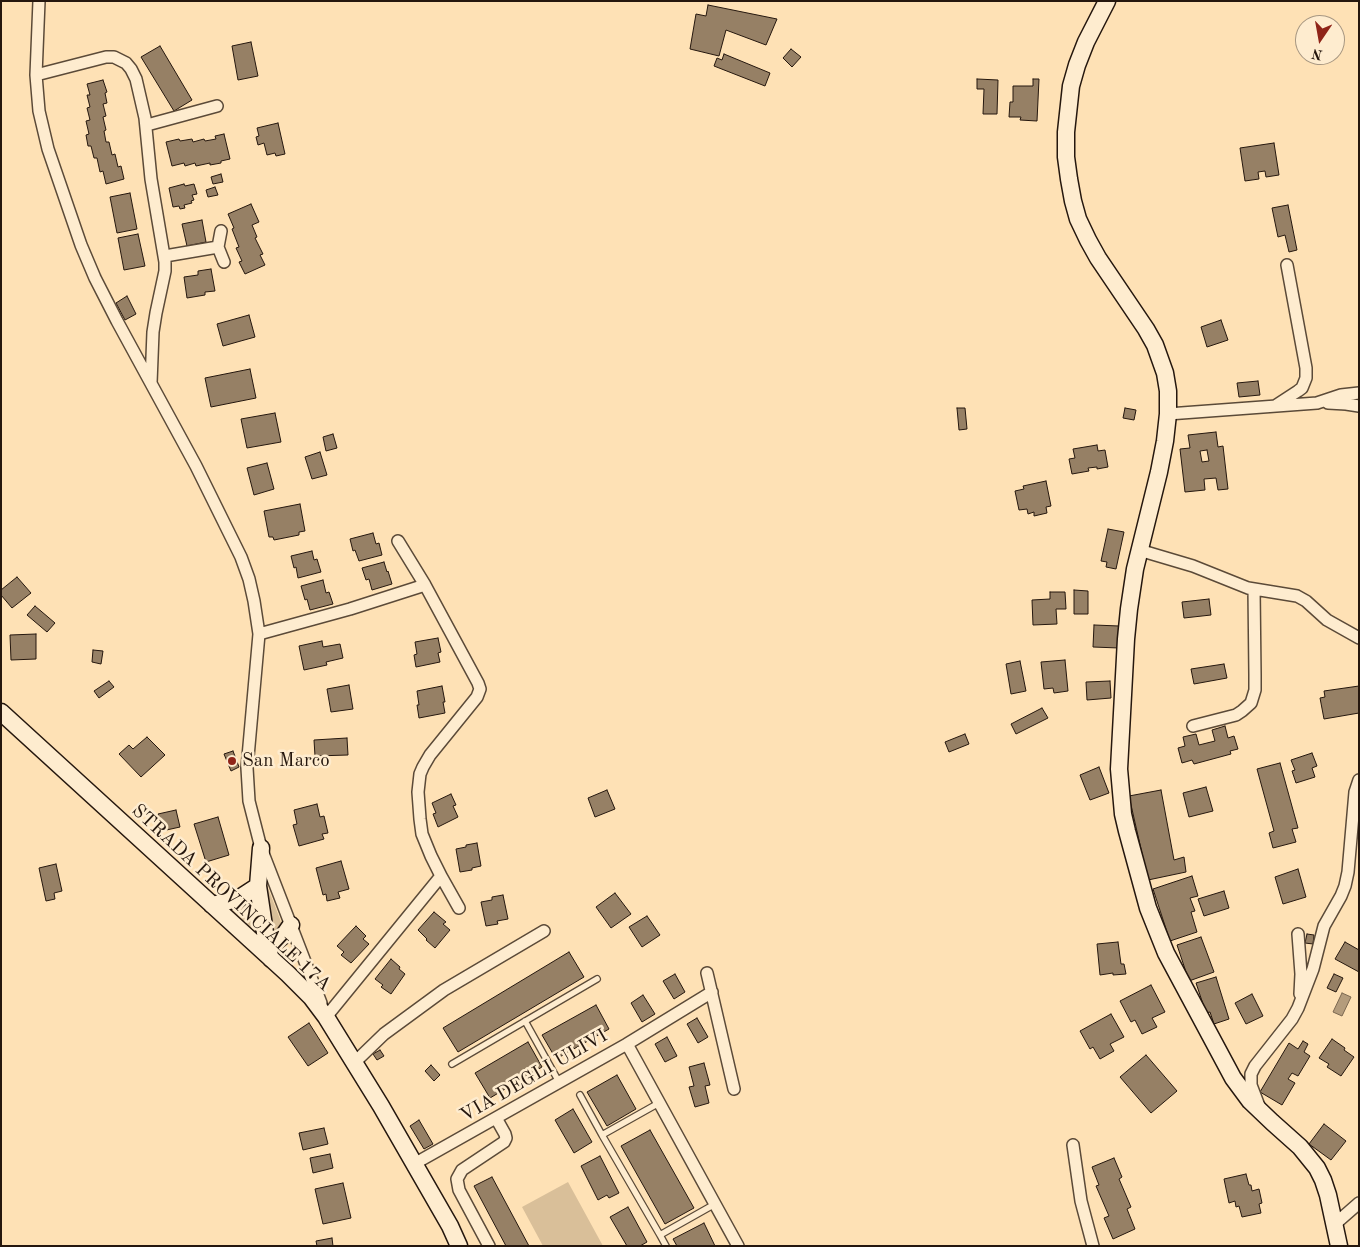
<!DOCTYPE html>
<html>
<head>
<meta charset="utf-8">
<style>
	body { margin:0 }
	#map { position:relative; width:1360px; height:1247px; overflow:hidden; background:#fee1b5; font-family:"Old Standard TT",serif }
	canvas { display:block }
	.frame { position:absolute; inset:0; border:2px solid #25170e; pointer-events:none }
	.north { position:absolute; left:1295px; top:15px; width:50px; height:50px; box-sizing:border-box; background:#feeccf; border:1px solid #a79782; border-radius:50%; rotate:192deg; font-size:14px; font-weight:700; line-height:20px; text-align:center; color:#25170e }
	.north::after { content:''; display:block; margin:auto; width:18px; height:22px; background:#8f2418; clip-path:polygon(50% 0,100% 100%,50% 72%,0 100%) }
</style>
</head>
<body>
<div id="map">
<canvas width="1360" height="1247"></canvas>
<div class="frame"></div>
<div class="north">N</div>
</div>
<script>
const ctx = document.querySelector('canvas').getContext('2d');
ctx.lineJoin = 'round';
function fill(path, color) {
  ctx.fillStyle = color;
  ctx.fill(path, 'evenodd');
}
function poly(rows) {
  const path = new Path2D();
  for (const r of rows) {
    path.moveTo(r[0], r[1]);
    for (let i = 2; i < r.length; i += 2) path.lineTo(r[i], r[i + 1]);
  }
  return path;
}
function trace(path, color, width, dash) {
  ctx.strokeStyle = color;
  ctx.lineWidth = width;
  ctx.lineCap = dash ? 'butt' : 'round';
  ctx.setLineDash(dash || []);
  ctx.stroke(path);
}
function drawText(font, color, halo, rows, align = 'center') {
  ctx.font = font + ' "Old Standard TT",serif';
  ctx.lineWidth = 5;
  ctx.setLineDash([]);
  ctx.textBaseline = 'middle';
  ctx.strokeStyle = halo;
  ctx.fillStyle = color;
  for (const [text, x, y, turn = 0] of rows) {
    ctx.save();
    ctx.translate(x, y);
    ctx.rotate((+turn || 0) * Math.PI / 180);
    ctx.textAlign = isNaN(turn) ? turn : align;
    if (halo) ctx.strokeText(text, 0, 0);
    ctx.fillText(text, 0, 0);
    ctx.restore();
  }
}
const green = poly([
	[264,883,266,883,280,919,281,923,278,930,274,936],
	[253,895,258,931,254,932,227,908],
	[568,1182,603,1246,543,1246,522,1207]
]);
const water = poly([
	[1342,993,1351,997,1342,1016,1333,1012,1342,993]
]);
const building = poly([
	[708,5,777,19,766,45,726,30,719,56,690,49,696,14,706,16,708,5],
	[251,42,258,76,238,80,232,46,251,42],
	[160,46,192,100,174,111,141,57,160,46],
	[791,49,801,57,792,67,783,58,791,49],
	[724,54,770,73,765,86,714,66,717,58,722,60,724,54],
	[977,79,998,80,997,114,983,114,984,89,977,89,977,79],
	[1033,79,1039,79,1037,121,1020,120,1021,117,1009,117,1010,102,1013,102,1013,86,1033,86,1033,79],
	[103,80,107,92,105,93,107,103,103,104,106,116,103,117,106,130,104,131,106,142,109,142,112,155,115,154,118,167,121,166,124,179,106,184,103,171,100,172,97,158,94,158,91,146,88,146,86,135,89,134,86,121,90,120,87,108,90,107,87,95,90,95,87,84,103,80],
	[278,123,285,154,276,156,275,153,267,155,264,143,258,145,256,137,259,136,257,128,278,123],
	[224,134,230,159,221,161,221,163,210,165,210,163,196,166,195,163,185,166,184,163,172,166,166,142,179,139,180,141,192,139,193,142,204,139,205,141,216,139,215,136,224,134],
	[1274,143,1279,175,1266,177,1265,171,1258,172,1259,179,1245,181,1240,148,1274,143],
	[221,174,223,182,213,184,211,177,221,174],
	[184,184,185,186,194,184,197,194,192,195,194,200,191,201,192,203,184,205,185,208,180,209,179,206,173,207,169,188,184,184],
	[215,187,218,195,208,197,206,190,215,187],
	[130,193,137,229,117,233,110,197,130,193],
	[251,204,259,222,252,225,257,237,255,238,263,254,260,255,265,265,245,274,239,262,242,261,236,248,239,247,232,229,234,228,228,214,251,204],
	[1288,205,1297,250,1289,252,1285,235,1278,237,1272,208,1288,205],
	[202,220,206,242,187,246,182,224,202,220],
	[138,234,145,266,124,270,118,238,138,234],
	[211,269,215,291,205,292,205,295,187,298,184,277,198,275,198,271,211,269],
	[127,296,136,314,125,320,116,303,127,296],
	[249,315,255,337,223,346,217,324,249,315],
	[1221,320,1228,340,1207,347,1201,327,1221,320],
	[250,369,256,398,211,407,205,378,250,369],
	[1258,381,1260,395,1239,397,1237,383,1258,381],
	[957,408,965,408,967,429,959,430,957,408],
	[1125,408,1136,410,1134,420,1123,418,1125,408],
	[275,413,281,442,247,448,241,419,275,413],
	[1216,432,1218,447,1223,446,1228,489,1218,490,1216,478,1204,479,1205,490,1185,492,1180,449,1190,448,1188,435,1216,432],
	[1207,450,1209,461,1202,462,1200,451,1207,450],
	[333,434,337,448,326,451,323,437,333,434],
	[1097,445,1098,451,1105,450,1108,467,1097,469,1097,467,1088,468,1089,471,1072,474,1069,459,1075,458,1073,449,1097,445],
	[320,452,327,475,312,479,305,457,320,452],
	[267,463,274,489,254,495,247,468,267,463],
	[1046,481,1051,506,1046,507,1047,513,1034,516,1034,512,1028,514,1027,509,1019,510,1015,491,1024,489,1023,486,1046,481],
	[300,504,305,531,299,532,299,535,274,540,273,537,269,537,264,511,300,504],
	[1108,529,1124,532,1116,569,1106,567,1107,562,1101,561,1108,529],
	[373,533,376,544,379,543,382,555,359,561,355,550,353,551,350,539,373,533],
	[312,551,314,560,317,559,321,572,298,578,296,567,294,568,291,556,312,551],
	[384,562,387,572,388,571,392,584,372,590,369,579,366,580,362,568,384,562],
	[17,577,31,593,12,608,1,595,1,590,17,577],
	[323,580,326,593,329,592,333,604,310,610,307,599,305,600,301,586,323,580],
	[1074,590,1088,591,1088,614,1074,614,1074,590],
	[1050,592,1065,592,1066,609,1056,609,1057,624,1033,625,1032,600,1050,599,1050,592],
	[1209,599,1211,615,1184,618,1182,602,1209,599],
	[35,606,55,623,47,632,27,615,35,606],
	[1094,625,1119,626,1119,648,1093,647,1094,625],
	[36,634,36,659,11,660,10,635,36,634],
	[438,638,441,652,438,653,440,662,416,667,414,655,417,654,415,642,438,638],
	[322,641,323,647,340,644,343,658,326,662,327,665,304,670,299,646,322,641],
	[93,650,103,651,101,664,92,662,93,650],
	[1065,660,1068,691,1054,693,1053,688,1044,689,1041,662,1065,660],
	[1020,661,1026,691,1011,694,1006,664,1020,661],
	[1224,664,1227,678,1194,684,1191,669,1224,664],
	[109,681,114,687,99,698,94,691,109,681],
	[1110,681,1111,698,1087,700,1086,682,1110,681],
	[349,685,353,709,331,712,327,689,349,685],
	[442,686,445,702,443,702,445,713,419,718,417,705,419,705,417,691,442,686],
	[1359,686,1359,713,1324,719,1320,698,1325,697,1324,691,1359,686],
	[1042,708,1048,718,1016,734,1011,724,1042,708],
	[1225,726,1228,738,1234,736,1238,749,1230,751,1231,754,1194,764,1192,760,1182,763,1178,748,1185,746,1183,737,1196,734,1199,745,1215,741,1212,730,1225,726],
	[965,734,969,744,949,752,945,742,965,734],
	[147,737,165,755,141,777,119,754,129,745,133,749,147,737],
	[347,738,348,755,315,756,314,740,347,738],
	[233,751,239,767,231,771,224,754,233,751],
	[1312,753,1317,766,1312,768,1315,777,1296,783,1292,771,1295,770,1291,760,1312,753],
	[1280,763,1298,828,1292,829,1296,842,1273,848,1269,833,1274,831,1257,769,1280,763],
	[1099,767,1109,793,1090,800,1080,775,1099,767],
	[1206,787,1213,811,1189,817,1183,793,1206,787],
	[607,790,615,809,595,817,588,798,607,790],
	[1161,790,1174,860,1184,857,1186,872,1148,880,1129,796,1161,790],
	[451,794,456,805,453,806,458,817,438,827,433,814,436,813,432,803,451,794],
	[317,804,320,817,324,816,328,833,322,834,324,839,299,846,293,825,297,824,294,810,317,804],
	[176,810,180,827,162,831,158,814,176,810],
	[218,817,229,855,206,862,194,824,218,817],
	[477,843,481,866,472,868,472,870,460,872,456,849,466,847,466,845,477,843],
	[341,861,349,889,338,892,340,898,327,901,326,894,323,895,316,868,341,861],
	[56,864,62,891,54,893,55,899,46,901,39,868,56,864],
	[1298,869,1306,897,1283,904,1275,877,1298,869],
	[1192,876,1198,896,1190,898,1195,911,1191,912,1197,932,1170,941,1153,889,1192,876],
	[1224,891,1229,908,1204,916,1198,899,1224,891],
	[615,893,631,914,611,928,596,907,615,893],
	[503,895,508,919,497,921,498,924,486,926,481,902,492,900,492,897,503,895],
	[434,912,446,922,443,924,450,930,435,948,426,940,427,939,418,930,434,912],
	[647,916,660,935,642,947,629,927,647,916],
	[356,926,366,936,363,939,369,944,351,963,341,955,344,952,337,946,356,926],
	[1307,934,1314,935,1313,944,1305,943,1307,934],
	[1201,937,1214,972,1189,981,1177,945,1201,937],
	[1118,942,1121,964,1124,964,1126,974,1113,975,1113,973,1100,975,1097,944,1118,942],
	[1345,942,1359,950,1359,972,1335,959,1345,942],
	[569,952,584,977,458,1052,443,1028,569,952],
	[391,959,400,967,399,969,405,974,391,994,381,987,383,985,375,979,391,959],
	[675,974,685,992,674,999,663,981,675,974],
	[1334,974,1343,978,1336,992,1327,988,1334,974],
	[1216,977,1229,1019,1214,1024,1210,1012,1206,1013,1196,983,1216,977],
	[1151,985,1165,1012,1152,1018,1157,1027,1142,1034,1135,1020,1131,1022,1120,1001,1151,985],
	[1252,994,1263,1016,1246,1024,1235,1003,1252,994],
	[643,995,655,1014,642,1022,631,1003,643,995],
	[596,1005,609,1029,556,1059,542,1035,596,1005],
	[1111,1014,1124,1037,1110,1044,1114,1051,1100,1059,1093,1047,1090,1049,1080,1031,1111,1014],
	[697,1018,708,1037,698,1043,687,1024,697,1018],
	[309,1023,328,1053,308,1066,288,1037,309,1023],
	[667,1037,677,1056,665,1062,655,1044,667,1037],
	[1332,1039,1345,1048,1344,1050,1354,1057,1341,1076,1327,1067,1329,1064,1319,1058,1332,1039],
	[1303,1041,1308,1044,1304,1052,1310,1056,1298,1076,1292,1073,1288,1079,1295,1083,1282,1105,1260,1092,1289,1043,1298,1049,1303,1041],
	[528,1042,542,1067,490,1098,475,1073,528,1042],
	[380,1050,384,1056,377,1060,373,1054,380,1050],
	[1146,1055,1177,1091,1151,1113,1120,1077,1146,1055],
	[704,1063,710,1085,705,1086,709,1103,695,1107,689,1087,694,1086,689,1067,704,1063],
	[431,1065,440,1075,434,1081,425,1071,431,1065],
	[617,1075,636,1109,607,1126,587,1092,617,1075],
	[573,1109,592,1142,574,1153,555,1120,573,1109],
	[419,1120,433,1144,424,1149,410,1126,419,1120],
	[1324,1124,1346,1141,1331,1160,1309,1144,1324,1124],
	[324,1128,328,1144,303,1150,299,1133,324,1128],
	[650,1130,694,1208,665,1224,621,1146,650,1130],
	[330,1154,333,1168,313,1173,310,1158,330,1154],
	[600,1156,619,1193,609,1198,607,1195,598,1200,581,1166,600,1156],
	[1114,1158,1122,1177,1119,1179,1131,1207,1127,1209,1135,1229,1113,1239,1104,1218,1109,1216,1096,1186,1099,1185,1092,1167,1114,1158],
	[1246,1174,1249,1185,1251,1185,1252,1191,1259,1189,1262,1203,1259,1204,1261,1213,1242,1217,1239,1206,1236,1207,1235,1201,1229,1203,1224,1179,1246,1174],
	[492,1177,529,1246,506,1246,474,1186,492,1177],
	[343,1183,351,1218,323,1224,315,1189,343,1183],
	[628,1207,647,1242,640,1246,627,1246,610,1217,628,1207],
	[704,1223,715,1246,677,1246,673,1239,704,1223],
	[332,1238,333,1246,317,1246,316,1241,332,1238]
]);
const service = poly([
	[525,1021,559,1082],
	[452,1064,597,979],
	[580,1095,602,1135],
	[659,1103,602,1135,660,1235,715,1204],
	[660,1235,666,1246]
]);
const minor = poly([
	[39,1,36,75,39,111,48,149,81,245,95,278,117,321,196,466,241,557,249,579,254,601,259,634,247,768,249,801,261,848,321,1003],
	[36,75,106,57,114,57,126,63,131,69,136,79,145,118,151,179,165,262,165,271,156,313,153,332,151,383],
	[147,125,217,106],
	[221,231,218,247,224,262],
	[165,256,218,247],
	[1328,403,1346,404,1359,406],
	[1275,406,1298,391,1302,388,1306,378,1306,368,1287,265],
	[1168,414,1317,403,1341,395,1359,393],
	[1139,550,1193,566,1248,588,1297,596,1306,601,1327,620,1359,638],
	[259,634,350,609,425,585],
	[1193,726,1236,715,1242,711,1251,703,1255,690,1255,675,1254,589],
	[441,876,459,908],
	[1298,934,1301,974,1300,994],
	[707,973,734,1089],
	[326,1017,441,876,431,856,422,834,420,819,418,792,420,774,423,767,430,755,477,697,480,689,478,683,425,585,398,541],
	[627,1044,712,992],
	[354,1063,384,1034,444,990,544,931],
	[1259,1106,1251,1085,1251,1074,1255,1066,1292,1019,1298,1008,1313,969,1324,926,1341,896,1345,886,1348,872,1355,792,1359,780],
	[1073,1145,1081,1201,1093,1246],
	[414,1164,627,1044,738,1246],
	[1335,1224,1359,1203],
	[489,1246,459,1190,457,1179,462,1170,504,1142,506,1138,505,1134,496,1118]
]);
const secondary = poly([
	[1107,1,1086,42,1077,65,1071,86,1066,132,1066,157,1069,179,1073,201,1078,219,1088,240,1098,258,1146,329,1155,345,1165,373,1168,391,1168,414,1165,441,1159,472,1135,569,1129,609,1126,639,1119,769,1123,814,1127,831,1148,908,1166,953,1233,1078,1250,1101,1272,1122,1300,1147,1317,1168,1323,1180,1328,1195,1339,1246],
	[1,712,288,974,311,997,326,1017,381,1106,450,1226,459,1246],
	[258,886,267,946,271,959],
	[212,905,238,899,258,886,261,848],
	[259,946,267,946,273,944,284,935,291,925]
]);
const markers = [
	[232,761,5,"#8f2418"]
];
const poiNames = [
	["San Marco",242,761]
];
const streetNames = [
	["STRADA PROVINCIALE 17A",231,898,43],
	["VIA DEGLI ULIVI",534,1076,-30]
];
fill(green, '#d9bf99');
fill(water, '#b49c7c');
trace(water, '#7b6750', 1);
fill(building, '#968065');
trace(building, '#25170e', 1);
trace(service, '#5b4a38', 8);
trace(minor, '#5b4a38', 14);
trace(secondary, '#25170e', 19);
trace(service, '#feeccf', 5.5);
trace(minor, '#feeccf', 11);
trace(secondary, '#feeccf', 16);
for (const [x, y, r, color] of markers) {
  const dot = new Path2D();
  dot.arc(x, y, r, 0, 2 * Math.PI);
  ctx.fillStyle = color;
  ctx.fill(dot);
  trace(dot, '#feeccf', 2);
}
drawText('19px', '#25170e', '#feeccf', poiNames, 'left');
drawText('19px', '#25170e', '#feeccf', streetNames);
</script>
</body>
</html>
